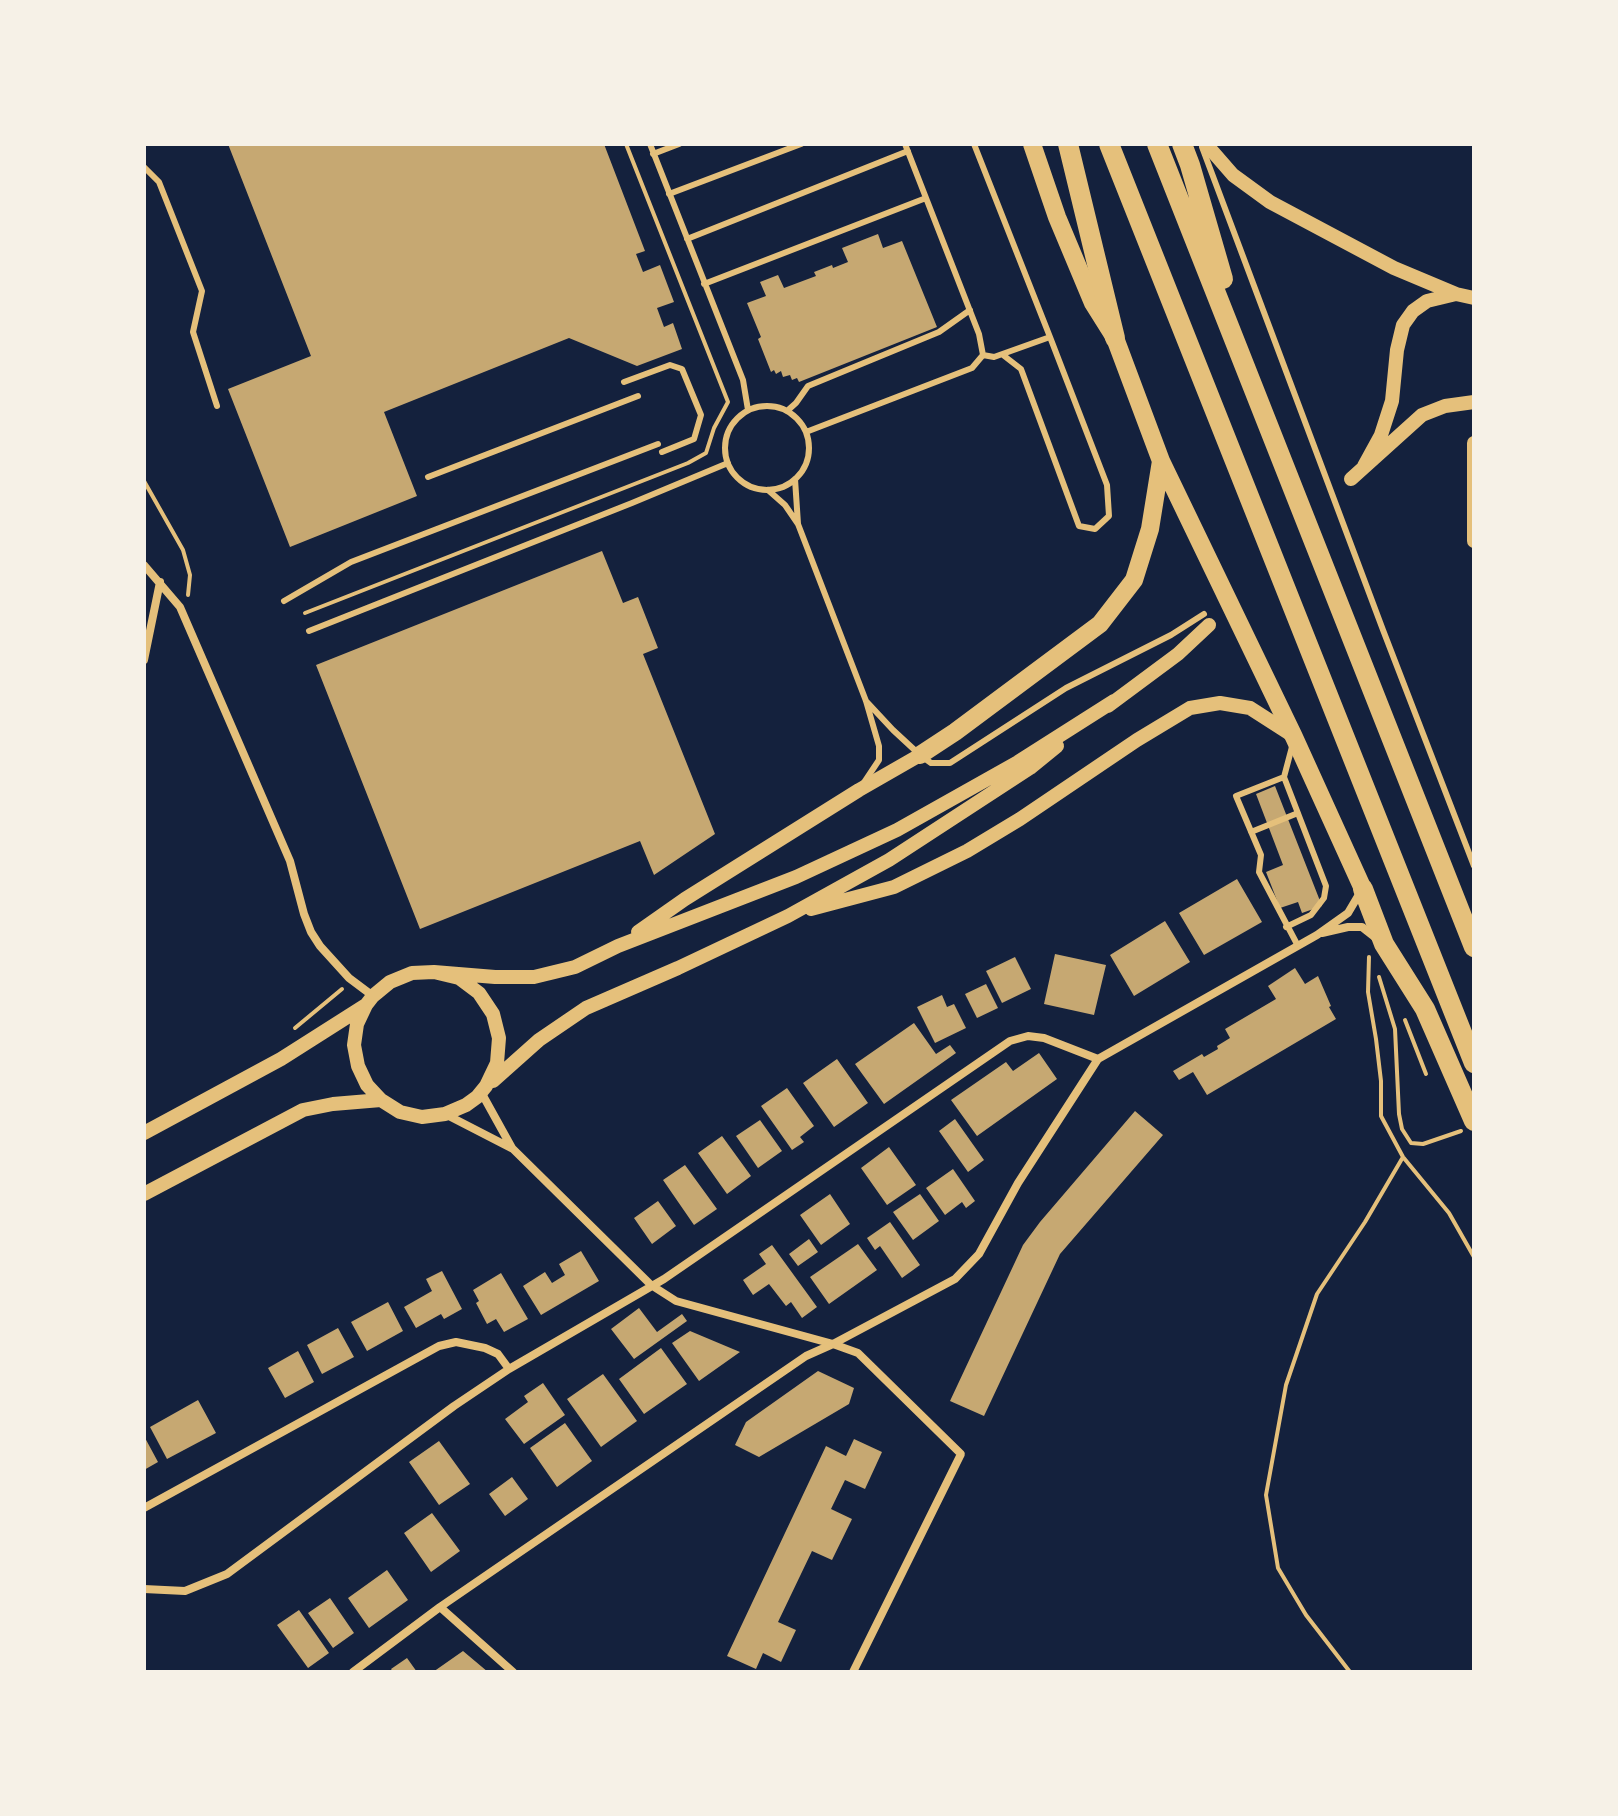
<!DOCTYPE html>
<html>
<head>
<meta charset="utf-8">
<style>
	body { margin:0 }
	#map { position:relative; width:1618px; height:1816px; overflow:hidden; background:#14213d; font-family:Helvetica,sans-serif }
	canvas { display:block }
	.frame { position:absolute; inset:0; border:146px solid #f6f1e7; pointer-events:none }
</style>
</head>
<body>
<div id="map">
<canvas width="1618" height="1816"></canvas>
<div class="frame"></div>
</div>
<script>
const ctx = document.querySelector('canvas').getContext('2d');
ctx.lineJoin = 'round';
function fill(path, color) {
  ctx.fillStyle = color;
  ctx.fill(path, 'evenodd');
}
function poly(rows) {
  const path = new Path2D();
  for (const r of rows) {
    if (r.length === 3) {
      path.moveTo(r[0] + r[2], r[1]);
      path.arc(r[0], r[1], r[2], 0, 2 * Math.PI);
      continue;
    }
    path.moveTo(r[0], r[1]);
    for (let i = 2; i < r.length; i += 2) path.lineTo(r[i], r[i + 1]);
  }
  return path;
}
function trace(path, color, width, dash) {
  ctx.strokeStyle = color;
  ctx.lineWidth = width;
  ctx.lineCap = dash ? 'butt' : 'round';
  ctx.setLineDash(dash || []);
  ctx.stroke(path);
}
const building = poly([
	[228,144,604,144,645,251,636,254,643,272,660,265,674,302,657,308,664,327,673,323,682,349,637,366,569,338,384,412,417,496,290,547,228,389,311,356],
	[878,234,883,248,902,241,937,327,799,382,797,378,792,380,790,375,783,377,781,371,776,374,774,370,771,372,758,339,761,337,747,303,766,296,760,282,778,275,784,288,816,276,814,272,832,265,833,268,848,262,842,248],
	[602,551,623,603,638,597,658,648,643,654,715,834,654,875,640,841,420,929,316,665],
	[1275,786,1322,906,1302,913,1298,902,1280,908,1266,872,1283,865,1256,794],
	[1237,879,1262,922,1204,955,1179,913],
	[1165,921,1190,962,1134,996,1110,955],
	[1055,954,1106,965,1094,1015,1044,1004],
	[1015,957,1031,989,1002,1003,986,971],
	[1295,968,1305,984,1318,976,1331,1006,1329,1007,1336,1019,1207,1095,1193,1072,1179,1080,1173,1071,1202,1054,1204,1057,1218,1049,1217,1046,1230,1038,1225,1029,1276,999,1268,986],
	[986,984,998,1008,977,1018,965,994],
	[942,995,947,1007,954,1004,966,1028,935,1043,917,1007],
	[914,1023,936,1054,950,1045,956,1053,884,1104,855,1064],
	[1039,1053,1057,1079,977,1136,951,1100,1006,1062,1013,1071],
	[837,1059,868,1103,834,1127,803,1083],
	[787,1088,814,1126,800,1137,804,1142,792,1150,761,1106],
	[1135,1111,1163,1135,1060,1254,984,1416,950,1401,1023,1245,1040,1222],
	[955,1119,984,1160,968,1172,939,1131],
	[760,1120,782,1151,758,1168,736,1136],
	[722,1136,751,1176,727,1194,698,1153],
	[889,1147,916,1185,887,1205,861,1168],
	[685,1165,717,1209,694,1225,663,1180],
	[953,1169,975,1201,966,1208,962,1202,945,1215,926,1188],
	[830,1194,850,1224,821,1245,800,1215],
	[920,1194,939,1221,913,1240,893,1212],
	[658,1201,676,1226,652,1244,634,1218],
	[890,1222,920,1265,902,1278,880,1246,875,1250,867,1238],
	[809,1239,818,1252,798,1266,789,1254],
	[858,1244,877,1270,829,1304,810,1277],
	[772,1245,817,1307,802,1318,791,1302,786,1306,769,1284,753,1295,743,1280,766,1264,759,1254],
	[581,1251,599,1281,541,1315,523,1286,545,1272,552,1283,565,1275,559,1264],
	[442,1271,462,1309,444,1319,441,1314,416,1328,404,1307,432,1291,426,1279],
	[501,1273,528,1319,504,1332,496,1319,487,1324,476,1303,479,1301,473,1290],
	[388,1302,403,1331,367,1351,351,1322],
	[639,1308,657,1332,682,1314,687,1321,634,1359,611,1329],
	[338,1328,354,1357,322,1374,307,1345],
	[690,1331,740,1352,699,1381,672,1343],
	[661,1348,687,1384,644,1414,619,1379],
	[298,1351,314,1382,285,1398,268,1368],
	[818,1371,854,1388,849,1404,759,1457,735,1445,746,1422],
	[603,1374,637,1421,601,1447,567,1399],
	[543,1383,565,1415,524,1444,505,1419,528,1402,524,1396],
	[198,1400,216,1433,167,1459,150,1427],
	[565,1423,592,1461,557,1487,530,1448],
	[144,1436,158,1462,144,1470],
	[854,1439,882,1452,865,1489,845,1480,831,1509,852,1519,832,1560,812,1551,778,1622,796,1630,781,1662,763,1653,756,1669,727,1656,826,1446,846,1456],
	[439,1441,470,1484,439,1505,409,1462],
	[512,1477,528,1499,505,1516,489,1494],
	[432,1513,460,1551,431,1572,404,1533],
	[387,1570,408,1600,369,1628,348,1598],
	[330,1598,354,1633,333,1648,308,1613],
	[299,1610,329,1653,308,1668,277,1625],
	[463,1651,488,1672,433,1672],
	[407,1658,417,1672,393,1672,391,1669]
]);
const path = poly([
	[144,481,183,550,190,575,188,595],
	[305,613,688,463,706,453,714,428,728,402,626,144],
	[1369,957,1368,992,1376,1039,1381,1081,1381,1116,1403,1157,1449,1213,1474,1257],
	[1379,977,1395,1029,1399,1114,1402,1129,1411,1143,1423,1144,1461,1131],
	[1405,1020,1426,1074],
	[295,1028,342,989],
	[1350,1672,1306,1615,1278,1568,1266,1495,1286,1385,1317,1294,1365,1222,1403,1157]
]);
const service = poly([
	[650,144,743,380,748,410],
	[905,144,979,334,983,355],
	[974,144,1050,337,994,357,983,355],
	[1202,147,1383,630,1474,866],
	[653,154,679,144],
	[144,167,159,182,202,291,193,332,217,406],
	[669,194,801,144],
	[687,239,908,151],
	[704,284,926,198],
	[1003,355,1021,369,1079,526,1095,529,1109,516,1107,485,1050,337],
	[624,382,670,365,682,369,701,415,694,439,662,452],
	[767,448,42],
	[787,411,796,403,808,386,939,332,970,310],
	[806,432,972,368,983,355],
	[428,477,638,396],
	[795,479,798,524],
	[768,490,785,505,798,524,866,701,879,746,879,760,863,784],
	[284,601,351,562,658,444],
	[309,631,632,503,728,463],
	[866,701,893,730,920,755,931,763,950,763,1066,688,1171,635,1204,614],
	[1284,777,1236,796,1261,855,1259,872,1298,946],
	[1251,832,1298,813],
	[1286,927,1311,915,1324,898,1326,886,1284,777,1293,743]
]);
const minor = poly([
	[144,565,180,607,290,861,304,914,311,932,320,946,349,978,373,996],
	[144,660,160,582],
	[1322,933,1348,927,1362,927,1376,938],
	[481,1092,512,1148],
	[445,1114,513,1149,651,1285,676,1301,833,1344,858,1353,961,1454,853,1672],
	[144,1508,439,1346,456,1342,485,1348,498,1354,509,1369],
	[144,1589,185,1591,227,1574,454,1406,509,1369,664,1279,1010,1041,1028,1036,1044,1038,1098,1059],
	[440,1607,513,1672],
	[353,1672,440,1607,806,1356,833,1344,955,1279,979,1254,1018,1183,1098,1059,1317,935,1348,913,1361,891]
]);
const tertiary = poly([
	[1206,144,1233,175,1270,202,1394,268,1456,294],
	[1474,443,1474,541],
	[1364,466,1381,435,1392,401,1397,350,1403,325,1413,311,1427,301,1456,294,1474,298],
	[1351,479,1422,415,1445,406,1474,402],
	[1108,706,1178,654,1209,625],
	[811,909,894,887,967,851,1020,819,1137,740,1190,708,1220,703,1250,708,1292,735],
	[638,932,685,899,859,790,920,755],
	[434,972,459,978,479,993,493,1014,499,1038,497,1063,486,1086,477,1097,466,1105,445,1114,422,1117,400,1112,381,1100,367,1085,358,1066,354,1045,357,1024,366,1005,373,996,390,982,412,973,434,972,495,977,534,977,575,967,618,946,796,877,897,830,1018,762,1114,701],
	[493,1081,539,1040,586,1008,678,968,788,916,889,860,1030,768,1057,746],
	[144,1133,281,1059,366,1005],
	[144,1194,303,1110,333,1104,381,1100]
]);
const primary = poly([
	[1032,144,1057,217,1093,303,1115,338,1161,461,1294,737,1363,889],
	[920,755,955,732,1100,624,1134,580,1150,529,1161,461]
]);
const motorway = poly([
	[1068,144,1115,338],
	[1109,144,1474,1063],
	[1157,144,1474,947],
	[1182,144,1190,165,1223,279],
	[1363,889,1384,944,1425,1009,1474,1121]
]);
fill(building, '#c6a872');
trace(path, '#e5c07b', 4);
trace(service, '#e5c07b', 6);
trace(minor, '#e5c07b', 8);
trace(tertiary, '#e5c07b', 14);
trace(primary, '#e5c07b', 18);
trace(motorway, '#e5c07b', 20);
</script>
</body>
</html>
